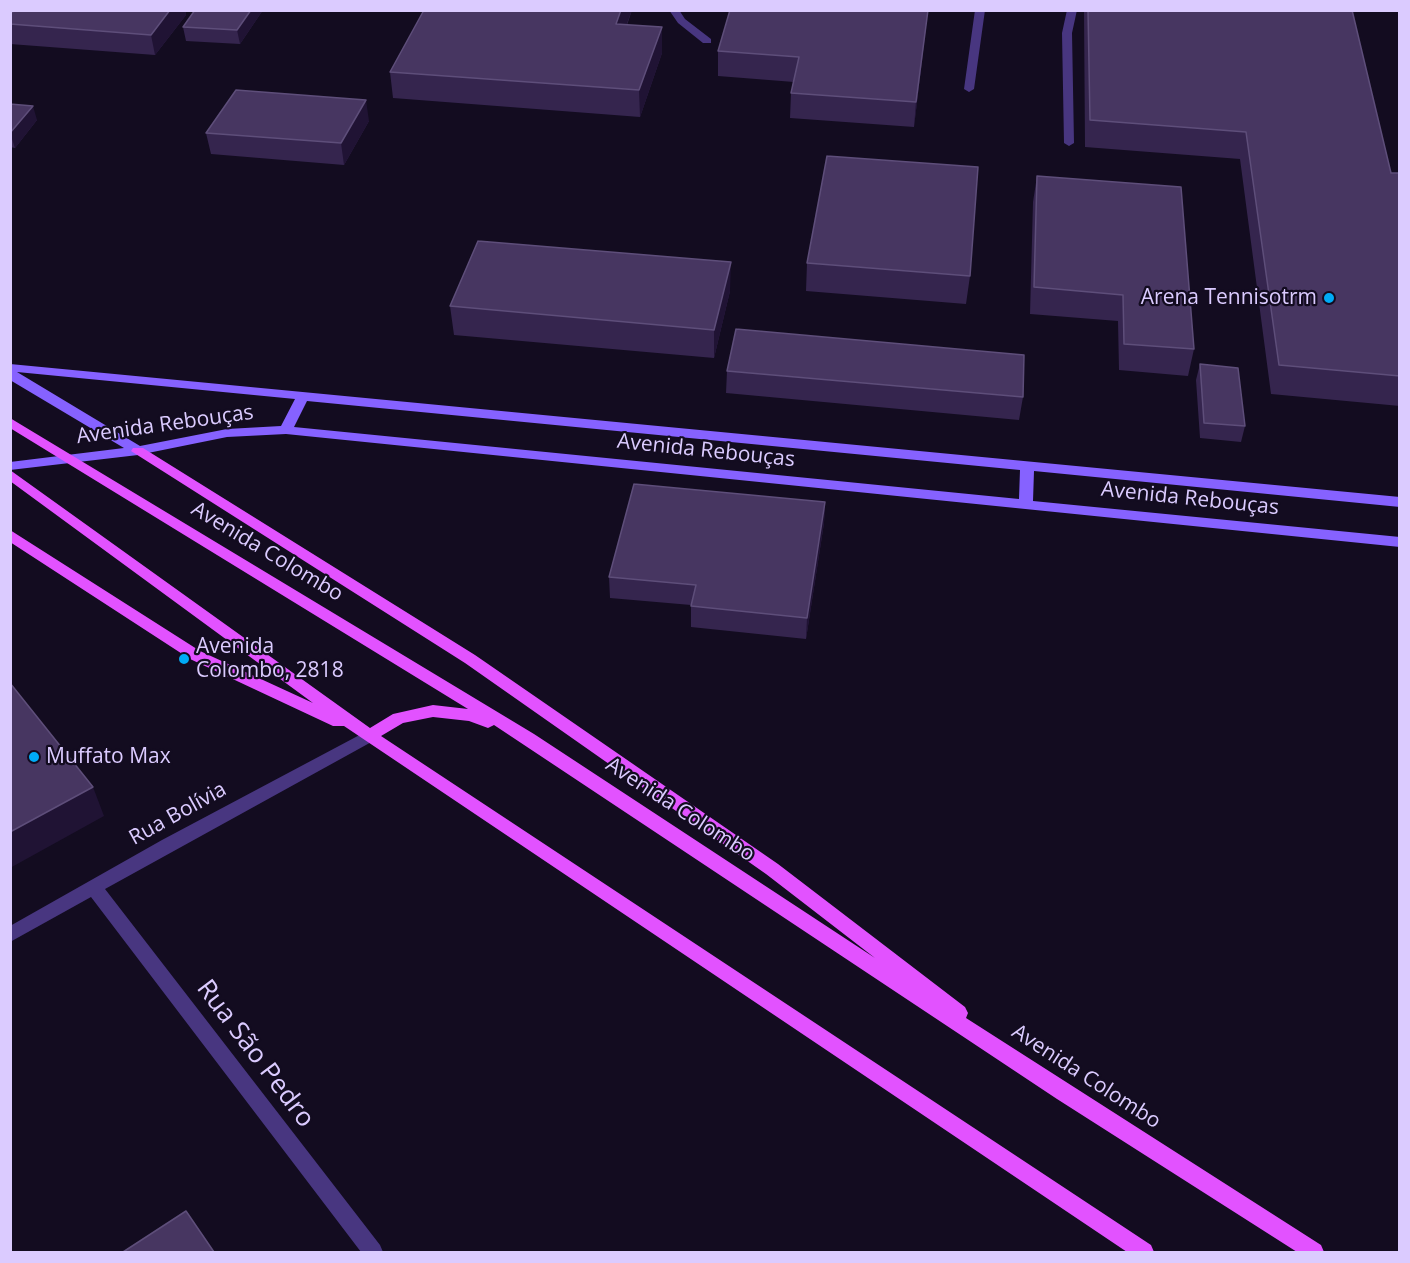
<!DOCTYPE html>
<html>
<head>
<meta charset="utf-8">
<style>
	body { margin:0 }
	#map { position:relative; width:1410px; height:1263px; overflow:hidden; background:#130c20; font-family:"Open Sans",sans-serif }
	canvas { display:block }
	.frame { position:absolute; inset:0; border:12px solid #dbcbff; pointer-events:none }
</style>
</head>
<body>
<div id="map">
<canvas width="1410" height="1263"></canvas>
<div class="frame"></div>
</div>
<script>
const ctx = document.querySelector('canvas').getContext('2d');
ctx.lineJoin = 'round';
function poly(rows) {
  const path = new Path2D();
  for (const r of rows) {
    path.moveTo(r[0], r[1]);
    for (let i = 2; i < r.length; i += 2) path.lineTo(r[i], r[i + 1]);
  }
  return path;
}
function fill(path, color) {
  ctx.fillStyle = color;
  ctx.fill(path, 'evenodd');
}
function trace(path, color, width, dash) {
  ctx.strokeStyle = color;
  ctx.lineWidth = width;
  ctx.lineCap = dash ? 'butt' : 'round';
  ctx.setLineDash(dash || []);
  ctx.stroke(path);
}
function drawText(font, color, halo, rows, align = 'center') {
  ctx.font = font + ' "Open Sans",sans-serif';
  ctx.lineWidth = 4.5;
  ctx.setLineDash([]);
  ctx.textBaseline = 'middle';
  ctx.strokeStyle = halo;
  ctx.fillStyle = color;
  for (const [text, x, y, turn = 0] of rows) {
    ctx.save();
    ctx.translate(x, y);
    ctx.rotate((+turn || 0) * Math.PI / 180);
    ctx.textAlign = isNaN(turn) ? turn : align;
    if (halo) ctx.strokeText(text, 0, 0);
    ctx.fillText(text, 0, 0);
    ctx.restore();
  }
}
const service = poly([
	[669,10,679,10,685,19,711,39,711,43,703,43,678,23,669,10],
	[975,10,985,10,974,89,969,92,964,89,975,10],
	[1067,10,1077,10,1072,33,1074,143,1069,146,1064,143,1062,33,1067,10]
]);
const minor = poly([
	[369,730,375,732,377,736,375,740,105,889,380,1245,383,1252,361,1252,91,897,10,942,10,926,162,840,369,730]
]);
const secondary = poly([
	[10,364,1400,497,1400,507,1034,471,1033,501,1400,537,1400,547,286,434,227,437,138,455,10,470,10,462,124,448,10,380,10,364],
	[17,372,295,399,281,426,227,429,140,446,17,372],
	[307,401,1020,470,1019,499,294,427,307,401]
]);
const primary = poly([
	[10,418,534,734,875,958,766,874,465,663,131,451,133,448,143,448,475,655,778,864,965,1007,968,1013,966,1018,1321,1245,1324,1252,1297,1252,1057,1099,494,725,488,728,469,721,433,717,403,723,381,736,1151,1245,1154,1252,1127,1252,344,726,333,726,190,659,10,542,10,530,200,651,313,703,10,481,10,470,370,728,393,714,433,705,468,709,10,428,10,418]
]);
const wall = poly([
	[16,10,185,10,186,15,155,55,10,44,10,13],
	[195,10,263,10,240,44,186,41,183,27],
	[632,10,627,25,662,53,640,117,393,98,390,72],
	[928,10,914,127,790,118,791,93,794,82,718,76,718,51],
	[1084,10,1352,10,1391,173,1400,173,1400,406,1271,394,1240,159,1085,147],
	[10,104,37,120,15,148,10,147],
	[369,121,344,165,211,154,206,133],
	[1037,176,1194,349,1188,376,1119,370,1118,321,1030,314,1033,202],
	[807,263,970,276,966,304,806,291],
	[730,291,714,358,454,335,450,306],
	[1200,364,1245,426,1241,442,1200,438,1196,380],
	[727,371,1023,397,1019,420,726,393],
	[825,502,824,523,806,639,691,627,691,605,610,598,609,577]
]);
const shadedWall = poly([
	[170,10,185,10,186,15,155,55,151,35],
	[251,10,263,10,240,44,237,30],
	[621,10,632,10,617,50,616,24],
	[928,10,914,127,916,102],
	[662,27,662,53,640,117,639,90],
	[366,100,369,121,344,165,341,143],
	[33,106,37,120,15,148,10,133],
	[731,262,730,291,714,358,714,330],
	[825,502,824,523,806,639,807,618],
	[93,787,104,816,10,868,10,832]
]);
const building = poly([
	[16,10,170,10,151,35,10,24,10,13,16,10],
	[195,10,251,10,237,30,183,27,195,10],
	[424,10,621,10,616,24,662,27,639,90,390,72,424,10],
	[730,10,928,10,916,102,791,93,799,57,718,51,730,10],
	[1088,10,1352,10,1391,173,1400,173,1400,376,1279,365,1246,132,1090,120,1088,10],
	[236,90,366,100,341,143,206,133,236,90],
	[10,104,33,106,10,133,10,104],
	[827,156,978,167,970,276,807,263,827,156],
	[1037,176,1181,187,1194,349,1124,344,1123,295,1034,287,1037,176],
	[478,241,731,262,714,330,450,306,478,241],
	[736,329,1024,355,1023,397,727,371,736,329],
	[1200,364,1238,368,1245,426,1204,423,1200,364],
	[634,484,825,502,807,618,691,606,696,585,609,577,634,484],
	[10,683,93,787,10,832,10,683],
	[186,1211,214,1252,123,1252,186,1211]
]);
const markers = [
	[1329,298,6,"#00abf6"],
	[184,659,6,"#00abf6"],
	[34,757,6,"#00abf6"]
];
const poiNames = [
	["Arena Tennisotrm",1317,298,"right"],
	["Avenida",196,647],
	["Colombo, 2818",196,671],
	["Muffato Max",46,757]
];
const streetNames = [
	["Avenida Rebouças",165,425,-8],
	["Avenida Rebouças",706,451,6],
	["Avenida Rebouças",1190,499,6],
	["Avenida Colombo",267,552,31],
	["Avenida Colombo",680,810,33],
	["Rua Bolívia",178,814,-29],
	["Avenida Colombo",1086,1077,33]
];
const nearStreetnames = [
	["Rua São Pedro",255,1054,53]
];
fill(service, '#483680');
fill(minor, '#483680');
fill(secondary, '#8662ff');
fill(primary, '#e252ff');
fill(wall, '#35254e');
fill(shadedWall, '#201334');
fill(building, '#473661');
trace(building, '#5e4e7a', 1.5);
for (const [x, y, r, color] of markers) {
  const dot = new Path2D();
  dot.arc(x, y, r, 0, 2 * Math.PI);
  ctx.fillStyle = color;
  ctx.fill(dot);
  trace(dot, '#130c20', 2);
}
drawText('21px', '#dbcbff', '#130c20', poiNames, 'left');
drawText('21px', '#dbcbff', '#130c20', streetNames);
drawText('26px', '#dbcbff', '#130c20', nearStreetnames);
</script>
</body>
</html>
